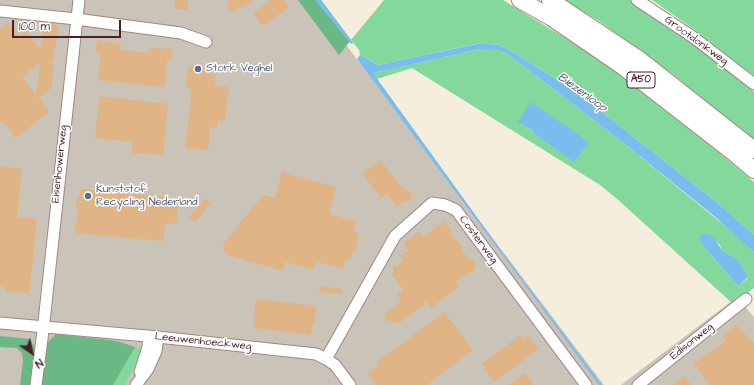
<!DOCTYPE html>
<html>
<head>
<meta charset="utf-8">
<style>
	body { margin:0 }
	#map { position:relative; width:754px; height:385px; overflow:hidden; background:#f5eedc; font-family:"Architects Daughter",sans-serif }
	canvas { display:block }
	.north { position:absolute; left:12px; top:333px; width:40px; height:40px; -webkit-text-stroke:3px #fff; paint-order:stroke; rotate:146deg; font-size:11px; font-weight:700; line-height:16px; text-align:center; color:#4a1f2b }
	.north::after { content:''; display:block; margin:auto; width:14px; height:18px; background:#4a1f2b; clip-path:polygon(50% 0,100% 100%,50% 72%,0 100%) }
	.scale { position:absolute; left:12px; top:20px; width:109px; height:18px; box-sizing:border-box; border:2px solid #4a1f2b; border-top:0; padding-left:5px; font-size:12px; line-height:14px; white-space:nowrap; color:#4a1f2b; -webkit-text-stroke:3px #fff; paint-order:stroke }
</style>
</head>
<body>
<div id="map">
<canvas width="754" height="385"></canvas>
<div class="north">N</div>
<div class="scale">100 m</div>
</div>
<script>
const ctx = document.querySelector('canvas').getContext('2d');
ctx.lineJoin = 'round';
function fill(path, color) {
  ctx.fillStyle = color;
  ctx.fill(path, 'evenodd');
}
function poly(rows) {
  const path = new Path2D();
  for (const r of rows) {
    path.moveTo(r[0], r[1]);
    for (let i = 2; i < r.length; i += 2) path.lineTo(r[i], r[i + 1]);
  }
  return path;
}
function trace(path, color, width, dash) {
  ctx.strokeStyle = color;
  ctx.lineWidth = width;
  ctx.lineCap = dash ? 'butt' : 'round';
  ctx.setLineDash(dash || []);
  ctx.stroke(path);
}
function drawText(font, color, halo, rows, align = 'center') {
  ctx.font = font + ' "Architects Daughter",sans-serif';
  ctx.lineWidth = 3;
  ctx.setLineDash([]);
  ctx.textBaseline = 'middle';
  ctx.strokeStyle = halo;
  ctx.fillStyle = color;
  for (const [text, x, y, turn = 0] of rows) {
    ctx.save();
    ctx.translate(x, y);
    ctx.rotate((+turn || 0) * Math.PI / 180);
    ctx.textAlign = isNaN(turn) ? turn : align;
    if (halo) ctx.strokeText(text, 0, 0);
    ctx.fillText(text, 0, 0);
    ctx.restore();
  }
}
const industrial = poly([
	[0,0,312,0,604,385,0,385],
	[737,297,754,317,754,385,621,385]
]);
const green = poly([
	[384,0,503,0,562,36,612,69,660,104,733,164,754,182,754,235,719,204,579,94,513,52,499,45,480,43,378,65,360,55,359,50,351,40],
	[564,0,630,0,685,38,754,92,754,141,675,76,599,21],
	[652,0,754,0,754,76,695,30],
	[489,48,499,50,509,55,620,140,742,240,754,252,754,288,735,303,732,303,616,198,600,185,412,68,377,79,372,73,480,49],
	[530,103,550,116,535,134,531,129],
	[698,238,719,244,723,251,738,260,748,278,738,286,706,249],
	[135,347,142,348,139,356,125,385,113,385]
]);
const forest = poly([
	[298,0,321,0,351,40,339,55],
	[56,334,117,341,135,347,113,385,41,385,45,345],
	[0,336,30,339,34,346,35,356,32,385,20,385,23,360,22,353,17,348,0,347]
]);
const water = poly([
	[315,0,321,0,353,43,351,44],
	[481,43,499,45,513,52,579,94,719,204,754,235,754,252,714,216,620,140,509,55,499,50,480,49,373,73,500,249,602,385,599,385,357,59,360,55,378,65],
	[530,102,575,132,588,143,574,162,535,134,531,129,518,122],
	[703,233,711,235,723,251,738,260,748,277,738,286,706,249,698,238]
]);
const building = poly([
	[175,0,188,0,187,10,174,8],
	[228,0,252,0,243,7,238,6,238,11,230,10,230,6,227,6],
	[271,0,284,0,289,7,263,26,253,13],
	[8,22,20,36,26,31,41,50,44,26,47,23,55,24,58,27,55,49,53,52,54,59,51,64,54,66,51,88,38,98,49,112,16,138,2,121,0,123,0,29],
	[40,63,36,95,22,77],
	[97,40,121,44,120,50,134,51,149,53,149,48,173,49,172,61,167,60,164,87,98,80,101,53,96,52],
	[189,65,206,67,205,73,216,74,215,85,229,87,225,121,218,120,217,128,210,127,208,150,185,148,192,88,186,87],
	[100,96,168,104,163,155,132,153,133,142,95,138,96,132,95,132],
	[380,160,403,189,411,193,412,199,407,202,404,201,397,207,387,193,381,198,362,173],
	[0,166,22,169,17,217,37,219,29,294,5,291,6,287,0,286],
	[282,172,336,187,329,214,356,221,353,232,359,234,356,244,358,245,356,250,354,250,351,260,346,259,343,269,315,261,313,270,285,262,283,271,225,254,223,244,263,195,275,198],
	[80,189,168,197,167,206,178,207,176,224,165,223,163,241,75,233,78,208,76,208,77,197,79,197],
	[205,198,211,203,195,222,189,217],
	[444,222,450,228,451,234,455,240,460,243,463,251,467,257,473,260,476,267,472,272,455,282,459,287,431,308,425,299,424,307,421,307,399,323,385,320,387,309,390,310,401,302,397,295,403,289,395,278,392,277,394,266,397,266,404,261,400,256,408,251,403,244,419,232,423,237,438,225,440,225],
	[320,286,343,289,343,294,319,292],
	[256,299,316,306,314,326,312,325,311,335,253,328],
	[444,312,473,350,427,385,376,385,368,373,378,366,376,363],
	[736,325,754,344,754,385,710,385,694,364,726,340,722,336],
	[521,335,524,339,529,336,538,349,494,382,481,364],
	[525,373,534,385,508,385],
	[684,376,691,385,672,385]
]);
const minor = poly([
	[637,0,693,37,754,84],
	[0,11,76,19,181,33,206,42],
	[0,323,158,337,316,354,326,359,335,365,350,385],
	[326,359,395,236,432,203,445,205,456,210,586,385],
	[140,372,148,347,149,336],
	[36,385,43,331,79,0],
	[136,385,148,369,156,351,158,337],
	[638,385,746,299]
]);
const highway = poly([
	[520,0,552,18,622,66,734,153,754,170],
	[550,0,640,60,754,150]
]);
const markers = [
	[198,69,4,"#5c6f8a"],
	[88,196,4,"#5c6f8a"]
];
const shields = [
	[641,80,28]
];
const shieldNames = [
	["A50",641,80]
];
const streetNames = [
	["Grootdonkweg",696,41,36],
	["Eisenhowerweg",60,164,-84],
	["Costerweg",478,240,53],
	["Leeuwenhoeckweg",203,342,6],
	["Edisonweg",692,342,-39]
];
const serviceNames = [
	["Stork Veghel",206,69],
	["Kunststof",96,190],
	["Recycling Nederland",96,203]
];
const waterNames = [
	["Biezenloop",582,93,36]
];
fill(industrial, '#c9c3b8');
fill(green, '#83d89b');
fill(forest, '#6ab883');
fill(water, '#79bdef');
fill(building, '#e1b486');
trace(minor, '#a08684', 13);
trace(highway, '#a08684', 18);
trace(minor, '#fff', 11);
trace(highway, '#fff', 16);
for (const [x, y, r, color] of markers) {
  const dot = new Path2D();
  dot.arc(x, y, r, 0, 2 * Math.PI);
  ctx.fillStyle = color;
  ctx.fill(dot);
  trace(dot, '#fff', 1.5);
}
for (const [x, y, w] of shields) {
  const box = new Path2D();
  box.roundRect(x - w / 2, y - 8, w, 16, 3);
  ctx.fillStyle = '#fff';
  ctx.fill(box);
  trace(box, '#4a1f2b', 1);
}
drawText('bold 10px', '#4a1f2b', null, shieldNames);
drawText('11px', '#4a1f2b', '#fff', streetNames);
drawText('11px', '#4e5e75', '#fff', serviceNames, 'left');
drawText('italic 12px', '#5a5670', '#fff', waterNames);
</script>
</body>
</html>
